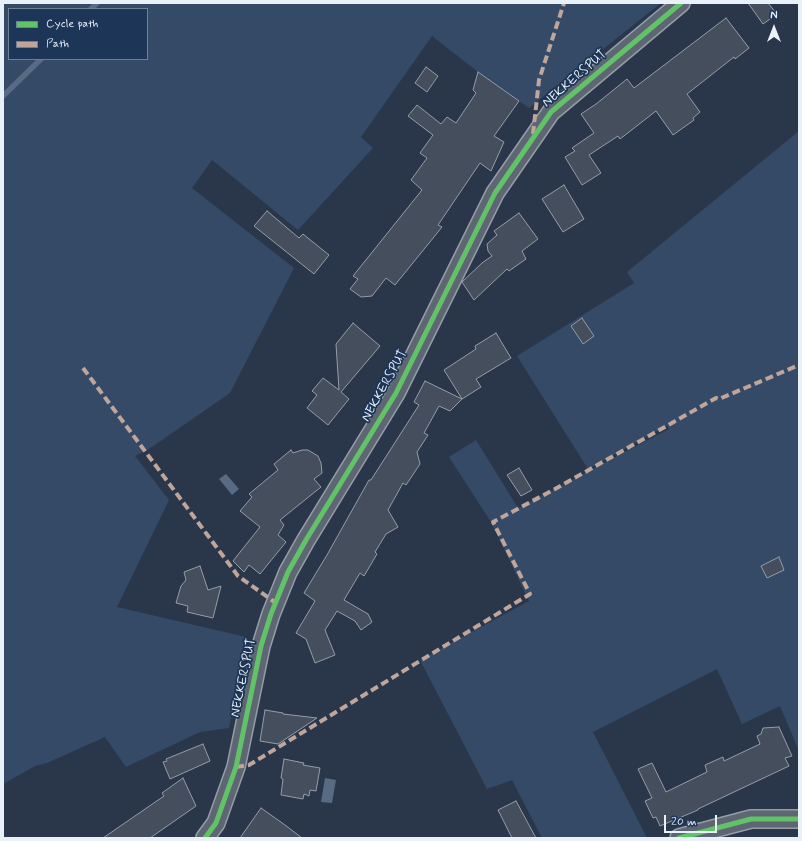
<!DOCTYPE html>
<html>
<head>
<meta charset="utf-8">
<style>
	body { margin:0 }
	#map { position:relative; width:802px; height:841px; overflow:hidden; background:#2a374a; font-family:Mynerve,sans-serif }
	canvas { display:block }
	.frame { position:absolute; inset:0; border:4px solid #e8f1f8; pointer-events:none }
	.legend { position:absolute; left:8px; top:8px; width:140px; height:52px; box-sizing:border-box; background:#1d3557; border:1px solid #6e8097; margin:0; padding:5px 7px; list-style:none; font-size:12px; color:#e8f1f8 }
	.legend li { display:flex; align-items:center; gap:8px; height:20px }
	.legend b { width:20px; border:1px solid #6e8097 }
	.north { position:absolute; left:754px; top:8px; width:40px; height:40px; -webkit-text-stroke:3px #1d3557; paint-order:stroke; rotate:0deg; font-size:11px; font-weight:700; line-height:16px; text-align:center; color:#e8f1f8 }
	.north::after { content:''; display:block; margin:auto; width:14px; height:18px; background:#e8f1f8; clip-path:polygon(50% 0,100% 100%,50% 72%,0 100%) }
	.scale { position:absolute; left:664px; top:815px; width:53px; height:18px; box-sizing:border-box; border:2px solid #e8f1f8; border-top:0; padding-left:5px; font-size:12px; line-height:14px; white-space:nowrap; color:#e8f1f8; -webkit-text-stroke:3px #1d3557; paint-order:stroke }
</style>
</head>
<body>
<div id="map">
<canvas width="802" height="841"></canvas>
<div class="frame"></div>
<ul class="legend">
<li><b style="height:5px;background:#61c268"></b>Cycle path</li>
<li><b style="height:5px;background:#c0a59a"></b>Path</li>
</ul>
<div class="north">N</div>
<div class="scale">20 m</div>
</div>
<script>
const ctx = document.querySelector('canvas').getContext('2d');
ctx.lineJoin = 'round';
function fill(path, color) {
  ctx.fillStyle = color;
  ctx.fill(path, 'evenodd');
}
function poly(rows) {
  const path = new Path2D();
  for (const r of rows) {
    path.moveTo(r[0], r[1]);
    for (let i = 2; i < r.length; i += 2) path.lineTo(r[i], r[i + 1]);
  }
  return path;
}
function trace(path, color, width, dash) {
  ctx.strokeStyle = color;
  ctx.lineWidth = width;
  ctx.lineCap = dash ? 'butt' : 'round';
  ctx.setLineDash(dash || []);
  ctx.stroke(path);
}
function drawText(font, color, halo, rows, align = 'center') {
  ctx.font = font + ' Mynerve,sans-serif';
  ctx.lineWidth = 3.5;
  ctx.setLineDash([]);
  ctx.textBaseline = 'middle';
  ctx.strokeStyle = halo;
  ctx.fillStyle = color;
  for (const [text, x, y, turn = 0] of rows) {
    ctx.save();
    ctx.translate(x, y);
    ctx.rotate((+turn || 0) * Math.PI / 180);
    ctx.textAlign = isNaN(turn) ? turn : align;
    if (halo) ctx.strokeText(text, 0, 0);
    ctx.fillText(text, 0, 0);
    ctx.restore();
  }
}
const green = poly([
	[3,3,661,3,529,108,478,72,432,36,361,137,373,148,298,230,212,160,192,188,294,268,230,393,149,449,135,456,169,500,117,607,246,637,229,728,200,732,126,767,105,737,47,763,35,766,3,784],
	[9,9,147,9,147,59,9,59],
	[799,131,799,751,780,706,742,724,717,669,593,732,647,838,542,838,512,780,487,789,420,660,529,601,491,522,449,457,476,440,518,508,669,429,667,426,588,469,517,356,634,283,627,272]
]);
const water = poly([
	[226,474,239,489,232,495,219,479],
	[325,778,336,780,332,803,321,802]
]);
const stream = poly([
	[91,9,97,3],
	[3,96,41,59]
]);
const building = poly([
	[748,3,768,3,777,14,763,24,748,3],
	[726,18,749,48,735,59,734,57,687,94,700,112,693,118,694,120,673,135,656,111,620,139,618,136,589,155,601,173,582,185,565,157,575,151,572,148,594,133,581,114,596,104,627,79,634,88,726,18],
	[426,67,438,76,427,92,415,83,426,67],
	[478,72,519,101,494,136,504,142,491,171,480,163,438,225,442,227,395,285,386,278,372,296,361,297,350,289,358,279,353,276,422,190,411,180,427,158,420,153,433,135,408,116,417,105,441,124,447,117,456,123,476,93,473,90,478,72],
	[564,185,584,219,563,232,542,199,564,185],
	[267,211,299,238,303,234,329,255,314,274,254,226,267,211],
	[519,213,538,239,522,251,526,259,509,271,507,269,474,300,462,282,482,263,492,256,488,251,487,244,497,235,494,231,519,213],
	[582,318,594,336,583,344,571,326,582,318],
	[353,323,380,346,341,392,349,399,328,425,307,408,317,395,312,391,323,378,339,390,336,344,353,323],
	[496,333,511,358,476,379,481,387,462,399,444,370,476,349,475,346,496,333],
	[425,381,462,399,450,411,439,406,424,433,428,435,417,452,420,464,406,485,403,483,388,510,398,527,386,534,375,552,377,554,364,576,360,573,344,600,368,614,372,622,361,630,355,621,337,611,325,630,335,655,315,663,306,639,296,633,315,601,304,593,327,555,369,480,371,480,419,405,414,402,425,381],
	[291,450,293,453,302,450,308,450,318,456,321,463,322,473,314,479,321,487,280,520,284,525,278,535,286,542,260,574,249,565,244,572,233,561,260,527,240,511,252,497,249,494,278,470,274,464,291,450],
	[519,468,532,490,521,496,507,475,519,468],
	[779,557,784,570,767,578,761,566,779,557],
	[200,566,208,590,221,586,213,618,187,612,188,606,176,603,181,586,186,580,184,572,200,566],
	[265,710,283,713,283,714,317,718,278,744,260,741,265,710],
	[779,727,792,756,785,758,789,766,698,809,698,810,660,826,656,817,653,818,645,801,652,798,638,769,652,763,666,792,707,772,705,765,723,757,724,761,760,744,757,736,761,734,763,728,779,727],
	[203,744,210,761,170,779,163,762,167,761,166,759,203,744],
	[284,759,304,763,303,765,320,768,316,791,310,790,309,796,304,794,303,799,281,795,283,779,281,778,284,759],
	[183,778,196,806,150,838,103,838,164,796,162,793,183,778],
	[516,801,536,838,512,838,498,810,516,801],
	[261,808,285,825,302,838,240,838,261,808]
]);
const minor = poly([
	[205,838,216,823,236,767,261,646,271,614,288,572,306,540,396,393,495,193,551,112,681,3],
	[679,838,751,819,799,819]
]);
const quiet = poly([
	[533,134,539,80,564,3],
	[83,368,238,576,276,603],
	[236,767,249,765,530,594,493,522,555,489,716,398,719,399,745,388,799,365]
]);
const cycleway = poly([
	[205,838,216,823,236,767,261,646,271,614,288,572,306,540,396,393,495,193,551,112,681,3],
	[679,838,751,819,799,819]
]);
const streetNames = [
	["NEKKERSPUT",575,79,-41],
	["NEKKERSPUT",385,386,-61],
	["NEKKERSPUT",244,678,-78]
];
fill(green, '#354a67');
fill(water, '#586b83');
trace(stream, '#586b83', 5.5);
fill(building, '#444e5c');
trace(building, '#959da7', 1);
trace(minor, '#959da7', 20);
trace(minor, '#5d6672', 17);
trace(quiet, '#c0a59a', 4, [8, 4]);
trace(cycleway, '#61c268', 5);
drawText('13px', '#e8f1f8', '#1d3557', streetNames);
</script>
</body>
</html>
